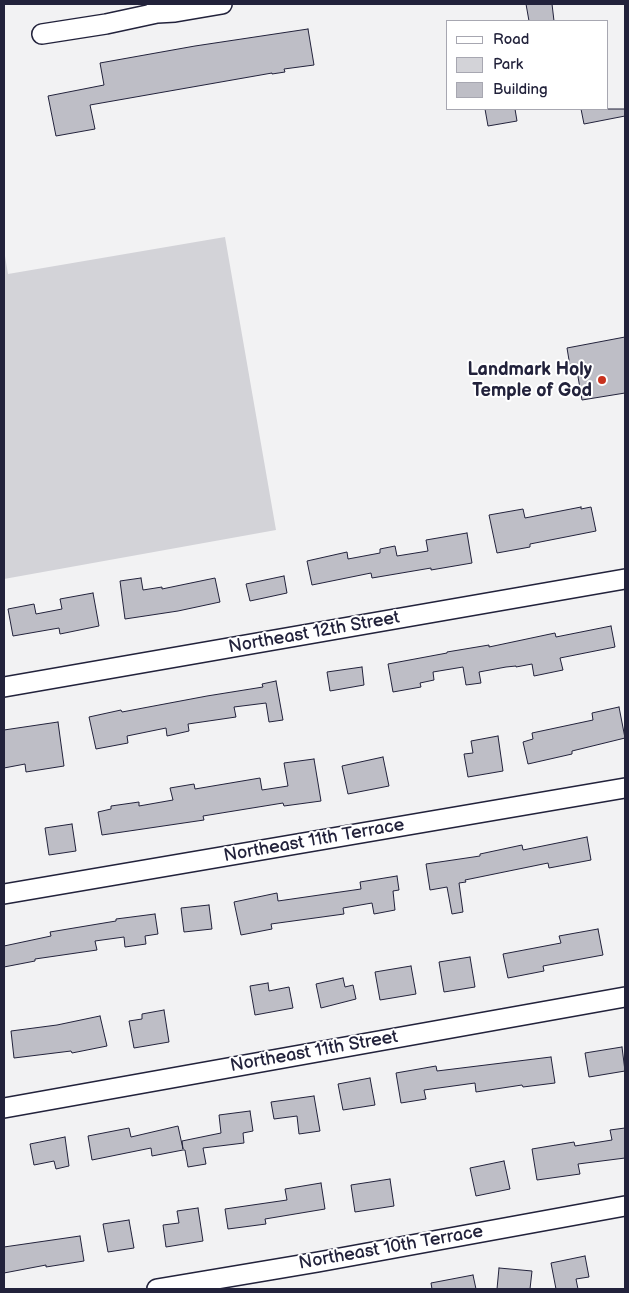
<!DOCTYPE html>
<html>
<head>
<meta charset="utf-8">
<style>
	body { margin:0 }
	#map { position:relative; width:629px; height:1293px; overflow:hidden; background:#f2f2f3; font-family:"Balsamiq Sans",sans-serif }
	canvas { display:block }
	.frame { position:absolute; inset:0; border:5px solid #22223b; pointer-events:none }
	.legend { position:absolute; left:446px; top:20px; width:162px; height:90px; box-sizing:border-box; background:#fff; border:1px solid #a7a7b1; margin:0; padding:6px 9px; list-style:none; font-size:15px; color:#22223b }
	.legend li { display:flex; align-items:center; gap:10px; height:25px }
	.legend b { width:25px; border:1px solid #a7a7b1 }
</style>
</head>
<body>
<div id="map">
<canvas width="629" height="1293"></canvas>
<div class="frame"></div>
<ul class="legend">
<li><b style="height:6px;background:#fff"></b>Road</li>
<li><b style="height:14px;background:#d3d3d8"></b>Park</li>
<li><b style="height:14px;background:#bebec6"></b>Building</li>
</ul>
</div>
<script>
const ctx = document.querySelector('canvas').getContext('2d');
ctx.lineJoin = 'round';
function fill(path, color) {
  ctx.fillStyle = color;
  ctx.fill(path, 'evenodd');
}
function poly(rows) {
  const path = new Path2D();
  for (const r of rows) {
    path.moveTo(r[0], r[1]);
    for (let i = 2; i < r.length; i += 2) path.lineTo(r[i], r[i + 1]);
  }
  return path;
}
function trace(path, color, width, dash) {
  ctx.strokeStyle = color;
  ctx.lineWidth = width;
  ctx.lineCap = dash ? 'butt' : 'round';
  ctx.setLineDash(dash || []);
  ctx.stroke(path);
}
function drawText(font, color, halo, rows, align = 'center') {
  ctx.font = font + ' "Balsamiq Sans",sans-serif';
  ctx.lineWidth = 4;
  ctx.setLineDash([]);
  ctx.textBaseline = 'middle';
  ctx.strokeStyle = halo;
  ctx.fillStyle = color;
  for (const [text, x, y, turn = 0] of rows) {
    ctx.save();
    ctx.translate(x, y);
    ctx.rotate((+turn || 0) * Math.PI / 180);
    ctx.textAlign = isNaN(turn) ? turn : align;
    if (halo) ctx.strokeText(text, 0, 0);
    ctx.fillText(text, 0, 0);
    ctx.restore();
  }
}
const green = poly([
	[225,237,276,530,4,579,4,250,8,274]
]);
const building = poly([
	[526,4,552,4,554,21,529,21,526,4],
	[308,29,314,65,284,69,285,72,272,74,272,73,90,105,95,129,56,136,48,96,104,85,100,63,195,46,308,29],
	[485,109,515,109,517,121,488,126,485,109],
	[581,109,625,109,625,116,584,124,581,109],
	[625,337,625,393,582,400,576,365,570,366,567,348,625,337],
	[581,507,581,509,591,507,596,531,530,544,530,547,497,553,489,515,523,509,525,518,581,507],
	[467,533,472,563,431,570,431,568,372,578,371,573,312,585,307,561,347,552,348,559,380,553,380,549,395,546,397,556,428,551,426,540,467,533],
	[284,576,287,593,250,601,246,584,284,576],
	[141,578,143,590,162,587,162,589,215,578,220,602,178,611,125,619,120,581,141,578],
	[93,593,99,626,60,634,59,628,13,636,8,609,34,604,36,614,62,609,60,599,93,593],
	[611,626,615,647,560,658,563,670,534,676,532,664,516,667,516,666,506,667,479,672,481,683,466,685,463,667,433,672,434,680,420,683,421,687,393,692,388,664,447,653,447,652,489,645,489,647,555,633,556,637,611,626],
	[362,667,364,685,330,691,327,672,362,667],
	[276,681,283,720,269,722,266,703,234,707,236,717,188,724,189,731,167,736,166,728,127,736,128,743,96,749,89,717,121,710,122,712,207,696,263,687,262,684,276,681],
	[619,707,625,738,572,751,572,754,528,764,523,742,533,739,532,733,593,720,592,713,619,707],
	[58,722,64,766,26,772,25,764,4,768,4,730,58,722],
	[498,736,503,771,468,777,464,754,473,753,471,741,498,736],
	[383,757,389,786,348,794,342,766,383,757],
	[314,759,321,801,284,806,283,803,203,816,204,820,102,835,98,812,111,809,111,806,139,802,139,806,173,800,170,788,194,784,195,789,260,778,262,790,288,786,284,763,314,759],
	[72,824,76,851,49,855,45,828,72,824],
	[587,837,591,860,549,868,548,863,465,880,466,882,459,883,463,912,452,914,447,887,430,890,426,864,480,856,480,854,522,845,523,850,587,837],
	[397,876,399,890,393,891,395,910,374,914,372,903,343,908,344,914,271,924,272,929,241,935,234,902,277,893,278,901,361,889,360,882,397,876],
	[209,905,212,929,184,932,181,908,209,905],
	[155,914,158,934,145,936,146,944,125,947,124,937,95,941,97,950,35,959,35,961,4,967,4,946,51,936,50,932,116,921,116,919,155,914],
	[598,929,603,955,543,966,544,971,508,978,503,954,561,943,559,936,598,929],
	[470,957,475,987,444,992,439,962,470,957],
	[411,966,416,994,380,1000,375,972,411,966],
	[343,978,345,987,353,985,356,999,321,1008,316,984,343,978],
	[268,983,269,991,289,987,293,1008,255,1015,250,986,268,983],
	[164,1010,169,1042,134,1048,129,1021,142,1019,142,1014,164,1010],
	[100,1016,107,1046,72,1053,71,1051,14,1058,11,1031,57,1025,100,1016],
	[622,1047,625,1071,589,1077,585,1053,622,1047],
	[551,1057,555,1083,523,1087,522,1085,476,1092,475,1083,424,1090,426,1099,401,1103,396,1073,436,1066,437,1071,551,1057],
	[370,1078,375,1105,343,1110,338,1084,370,1078],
	[314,1096,320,1131,299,1134,297,1116,274,1119,271,1102,314,1096],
	[250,1111,253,1131,243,1133,244,1143,203,1148,206,1164,188,1167,185,1150,183,1150,152,1156,151,1148,92,1160,88,1136,129,1128,131,1137,178,1126,183,1149,182,1141,221,1133,219,1115,250,1111],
	[625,1128,625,1158,578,1164,580,1174,537,1180,532,1149,574,1142,575,1146,612,1140,610,1130,625,1128],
	[65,1137,69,1166,56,1169,54,1161,34,1165,30,1144,65,1137],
	[504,1161,510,1189,476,1196,470,1168,504,1161],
	[390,1179,394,1206,355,1212,351,1185,390,1179],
	[321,1183,325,1209,265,1219,266,1224,228,1229,225,1209,287,1200,285,1189,321,1183],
	[198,1208,203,1241,166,1247,163,1225,179,1223,177,1211,198,1208],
	[129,1220,134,1248,108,1252,103,1224,129,1220],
	[80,1236,84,1261,46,1267,46,1265,4,1273,4,1247,80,1236],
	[585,1256,589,1277,576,1279,578,1289,556,1289,551,1263,585,1256],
	[499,1268,532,1271,530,1289,497,1289,499,1268],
	[473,1275,476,1289,432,1289,431,1283,473,1275]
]);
const street = poly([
	[156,4,157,13,175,12,222,4],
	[42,34,106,24,157,13],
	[4,687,625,579],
	[4,894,625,788],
	[4,1108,625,997],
	[157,1289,318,1262,625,1206]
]);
const markers = [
	[602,380,5,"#c8321e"]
];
const poiNames = [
	["Landmark Holy",592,370],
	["Temple of God",592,391]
];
const streetNames = [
	["Northeast 12th Street",314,633,-10],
	["Northeast 11th Terrace",314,841,-10],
	["Northeast 11th Street",314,1052,-10],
	["Northeast 10th Terrace",391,1248,-10]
];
fill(green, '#d3d3d8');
fill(building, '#bebec6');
trace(building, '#22223b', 1);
trace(street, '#22223b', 22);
trace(street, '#fff', 19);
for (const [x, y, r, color] of markers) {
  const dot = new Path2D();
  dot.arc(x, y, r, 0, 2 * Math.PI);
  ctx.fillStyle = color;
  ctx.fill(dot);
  trace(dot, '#fff', 2);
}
drawText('bold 18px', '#22223b', '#fff', poiNames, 'right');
drawText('18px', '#22223b', '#fff', streetNames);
</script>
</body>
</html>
